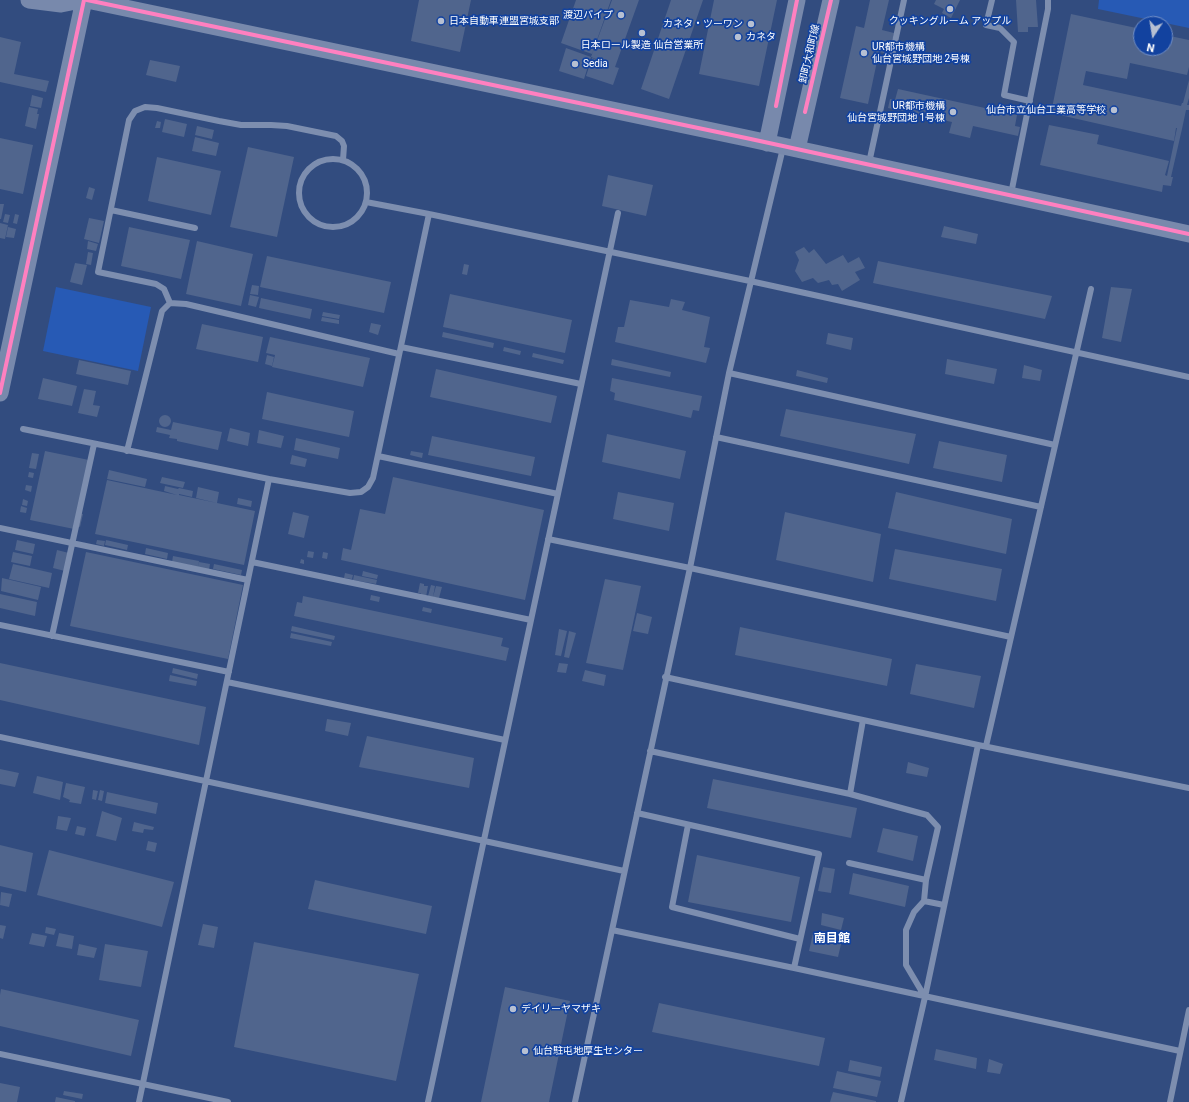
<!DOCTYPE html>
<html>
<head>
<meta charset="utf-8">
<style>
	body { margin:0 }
	#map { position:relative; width:1189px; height:1102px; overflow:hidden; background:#324c7f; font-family:Roboto,sans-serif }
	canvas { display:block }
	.north { position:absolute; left:1133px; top:16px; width:40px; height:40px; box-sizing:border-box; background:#12429f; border:1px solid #718ec5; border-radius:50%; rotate:192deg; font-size:11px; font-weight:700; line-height:16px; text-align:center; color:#fff }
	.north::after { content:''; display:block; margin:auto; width:14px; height:18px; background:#b7c0d2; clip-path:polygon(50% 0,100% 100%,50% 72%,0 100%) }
</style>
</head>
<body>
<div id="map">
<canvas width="1189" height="1102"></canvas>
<div class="north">N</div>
</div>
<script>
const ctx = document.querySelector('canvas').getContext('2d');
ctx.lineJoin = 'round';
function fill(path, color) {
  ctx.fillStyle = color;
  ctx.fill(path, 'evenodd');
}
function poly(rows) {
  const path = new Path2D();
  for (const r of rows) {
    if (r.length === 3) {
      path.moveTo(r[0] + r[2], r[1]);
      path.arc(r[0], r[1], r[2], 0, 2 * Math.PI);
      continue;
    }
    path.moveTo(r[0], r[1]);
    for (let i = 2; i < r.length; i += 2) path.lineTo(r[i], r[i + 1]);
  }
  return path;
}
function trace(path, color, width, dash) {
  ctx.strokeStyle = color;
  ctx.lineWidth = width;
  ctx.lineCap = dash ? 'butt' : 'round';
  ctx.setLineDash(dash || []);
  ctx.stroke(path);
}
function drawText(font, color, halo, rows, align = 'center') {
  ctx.font = font + ' Roboto,"Noto Sans JP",sans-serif';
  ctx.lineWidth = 3.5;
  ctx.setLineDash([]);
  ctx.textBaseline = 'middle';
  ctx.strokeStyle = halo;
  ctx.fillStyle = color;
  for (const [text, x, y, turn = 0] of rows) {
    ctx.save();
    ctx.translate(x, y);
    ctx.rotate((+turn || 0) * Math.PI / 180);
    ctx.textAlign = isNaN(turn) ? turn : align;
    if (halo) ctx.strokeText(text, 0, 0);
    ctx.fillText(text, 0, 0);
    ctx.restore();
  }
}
const green = poly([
	[1099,0,1189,0,1189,28,1098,9],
	[56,287,151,307,138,371,43,351]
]);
const building = poly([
	[419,0,471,0,460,52,411,41],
	[576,0,611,0,592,54,561,43],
	[612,0,639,0,615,67,619,68,613,85,586,76,592,58,609,64,591,57],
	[671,0,703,0,669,99,641,89],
	[714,0,777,0,759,86,699,74],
	[870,0,889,0,882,30,894,33,889,54,879,52,868,104,840,98,856,26,864,28],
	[936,0,960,0,951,18,942,13,944,9,934,4],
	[1016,0,1036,0,1038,27,1028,27,1028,32,1018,32],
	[1071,14,1141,29,1141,48,1165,48,1165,35,1189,40,1189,67,1187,75,1130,63,1127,79,1086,71,1083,85,1181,106,1182,103,1183,103,1189,80,1189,98,1187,105,1189,105,1189,110,1186,110,1182,129,1171,177,1173,177,1171,186,1163,185,1162,192,1040,165,1049,125,1099,135,1097,144,1169,161,1165,175,1167,176,1177,128,1176,128,1174,141,1051,113],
	[0,37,21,42,14,74,49,81,46,92,0,82],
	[566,48,591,57,584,79,559,71],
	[150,60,180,66,176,82,146,75],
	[898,89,1017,115,1015,126,1020,127,1018,136,973,126,970,138,949,133,952,122,888,108,890,99,895,100],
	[32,95,43,98,41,108,30,106],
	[29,107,38,109,37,114,39,114,36,129,25,126],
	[165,119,187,124,184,137,162,132],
	[157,121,161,122,160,128,155,128],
	[197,126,214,130,212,139,195,135],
	[195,137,219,143,216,156,192,151],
	[0,138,33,145,23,194,0,189],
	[248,147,294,157,277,237,230,227],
	[157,157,221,171,211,215,148,201],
	[608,175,653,185,646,216,602,206],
	[89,187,95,189,92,200,86,198],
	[0,204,4,204,1,219,0,219],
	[5,214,10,215,8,223,3,222],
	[15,214,19,215,17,224,13,223],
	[89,218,104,221,99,243,84,239],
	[0,223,8,225,5,239,0,238],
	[944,226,978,234,976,244,941,237],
	[8,227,16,229,14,238,6,237],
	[129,227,190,240,181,279,121,266],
	[88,241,98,244,96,251,87,249],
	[197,241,253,254,241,306,186,294],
	[804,247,809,253,814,249,826,264,843,255,848,263,859,257,865,268,855,272,860,280,842,291,838,284,832,285,829,280,818,283,813,278,802,282,795,271,799,260,795,252],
	[88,252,93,253,91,265,86,264],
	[267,256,391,282,384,313,260,287],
	[878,261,1052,296,1045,319,873,283],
	[75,263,87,265,82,285,70,282],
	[464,264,469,265,467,275,462,274],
	[252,285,259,286,258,295,250,294],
	[1111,287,1132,289,1121,342,1102,338],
	[450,294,572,320,565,353,443,327],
	[250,295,259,297,256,307,248,305],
	[261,298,312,309,310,319,259,308],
	[671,299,685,302,682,310,710,317,704,347,710,348,706,363,615,342,618,327,624,327,630,300,669,307],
	[323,312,340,315,339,319,322,316],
	[322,317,339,320,339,324,321,321],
	[371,323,381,325,378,335,369,332],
	[202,324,263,337,258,362,196,349],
	[443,332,494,343,493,348,442,337],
	[828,333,853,338,851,350,826,344],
	[270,337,370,358,363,387,272,367,275,355,266,353],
	[504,347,521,351,520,355,503,351],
	[533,353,564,360,563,364,532,357],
	[267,355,274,357,272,366,265,364],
	[612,359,671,372,670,377,611,365],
	[947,359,997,369,994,384,945,374],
	[79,360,131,371,128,385,76,374],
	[1024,365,1042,370,1040,381,1022,378],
	[436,369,557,396,551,423,430,397],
	[797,370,828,378,827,383,796,376],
	[43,378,77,386,72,406,38,399],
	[612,378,702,396,699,411,693,410,691,418,614,400,615,393,610,391],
	[84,389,96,391,93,405,100,406,97,417,78,413],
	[267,392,354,411,349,437,262,419],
	[786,409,916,434,909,464,780,436],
	[165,421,6],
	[173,422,222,432,218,450,177,441,177,439,169,438,170,435,156,432,157,427,171,430],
	[230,428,250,433,248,446,227,441],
	[259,430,284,436,281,448,257,443],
	[607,434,686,451,680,479,602,462],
	[432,436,535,457,531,476,428,455],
	[296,438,340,448,338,459,294,450],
	[939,441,1007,455,1002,482,933,468],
	[45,451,89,460,77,513,83,514,80,527,75,525,74,529,30,520],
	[411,451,423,453,422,458,410,455],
	[32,453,39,454,36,469,29,468],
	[292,455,307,459,305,467,290,464],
	[109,470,147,479,145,487,107,479],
	[29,472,34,473,33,478,28,477],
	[162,477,185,482,183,488,160,483],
	[393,477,544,510,525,600,341,560,343,548,351,550,360,509,385,514],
	[107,480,177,495,164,491,165,486,178,489,179,488,193,491,192,497,179,494,179,495,255,511,244,565,95,534],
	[26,485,32,486,31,492,25,490],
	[198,487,219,492,217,503,196,498],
	[618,492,674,503,669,531,613,519],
	[896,492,1012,519,1006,554,888,528],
	[238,498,252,501,251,507,237,504],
	[23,499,28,501,27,506,22,505],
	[21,506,27,508,26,513,20,512],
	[293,512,309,516,304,538,288,534],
	[785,512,881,534,873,582,776,560],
	[17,540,35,544,33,554,15,550],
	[97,540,105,541,104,546,96,544],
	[106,540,128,545,127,550,105,545],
	[146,548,168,553,167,559,145,554],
	[895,549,1002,569,996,601,889,579],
	[57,550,69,553,65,571,53,568],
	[308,551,314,552,313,558,307,557],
	[13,552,32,556,30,566,11,562],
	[86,552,243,585,228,659,70,626],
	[323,552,328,553,327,559,322,558],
	[173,556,199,561,198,567,172,562],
	[301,559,304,560,304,564,300,563],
	[199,562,210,564,209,570,198,567],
	[13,564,52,573,49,588,9,579],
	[214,564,242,570,241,575,213,569],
	[363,571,378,575,377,579,362,576],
	[345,573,353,575,352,579,344,578],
	[354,575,377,580,376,584,353,580],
	[2,578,41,587,38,600,1,591],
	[605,579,641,586,623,670,586,663],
	[420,583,424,584,424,586,428,586,426,597,420,595,421,593,418,593],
	[431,585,435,586,433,597,428,596],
	[436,586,442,587,439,598,433,597],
	[0,594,37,602,35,616,0,608],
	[371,595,380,597,379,602,370,600],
	[303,596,503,638,501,646,509,648,506,661,294,616,297,602,302,603],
	[423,607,432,609,431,613,422,611],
	[637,613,652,617,648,634,633,631],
	[292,626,335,636,334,640,291,631],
	[740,627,892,659,887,686,735,655],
	[559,629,567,631,561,656,555,655],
	[569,631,576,633,569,658,564,657],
	[291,633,332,642,331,646,290,638],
	[0,663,206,707,199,745,0,700],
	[559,663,568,664,566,673,557,672],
	[916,664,981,676,974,708,910,694],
	[173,668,198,674,197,679,172,673],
	[585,670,606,675,604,686,582,681],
	[170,675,197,681,196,686,169,681],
	[327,719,351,723,348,736,325,731],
	[367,736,474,758,469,788,359,767],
	[908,762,929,768,927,777,906,773],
	[0,769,19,773,15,787,0,784],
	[37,776,63,782,60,800,33,793],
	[713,779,857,808,851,838,707,808],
	[66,783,85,787,81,804,69,802,70,800,63,797],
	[93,790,98,791,96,800,92,799],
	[100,790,104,791,102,801,98,800],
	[107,792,158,803,156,814,105,803],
	[102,811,122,818,116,841,96,836],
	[58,816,71,818,67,831,56,829],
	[134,822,154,827,153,830,144,829,143,833,132,831],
	[77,826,86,828,84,836,75,834],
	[883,828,918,836,913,861,877,852],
	[148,841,157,843,155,852,146,850],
	[0,845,33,853,26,892,0,886],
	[49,850,174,882,162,927,37,895],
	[697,855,800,877,791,922,688,902],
	[823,867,835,869,831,893,818,891],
	[853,873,909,886,905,907,849,894],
	[315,880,432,906,426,934,308,909],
	[1,892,12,894,9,907,0,905],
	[822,913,844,918,841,930,821,925],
	[203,924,218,927,214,948,198,945],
	[0,925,6,926,3,939,0,938],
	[46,927,56,929,54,935,45,933],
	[32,933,47,936,44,947,29,944],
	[59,933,74,936,72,949,56,946],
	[813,933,842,940,838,957,809,951],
	[254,942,419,974,396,1081,234,1047],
	[79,944,97,948,94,958,77,955],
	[105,944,148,951,141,987,99,980],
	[505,987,570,1001,549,1102,481,1102],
	[1,989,139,1020,131,1056,0,1026,0,995],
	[659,1003,825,1038,819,1066,652,1032],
	[936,1049,977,1058,976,1069,934,1060],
	[989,1059,1003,1064,1000,1074,987,1072],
	[850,1060,882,1067,880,1077,848,1071],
	[837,1071,881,1081,877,1097,833,1088],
	[0,1083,20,1087,17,1102,0,1102],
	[64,1091,83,1094,82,1099,63,1095],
	[833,1092,876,1101,876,1102,830,1102],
	[56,1097,75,1101,75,1102,55,1102]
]);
const lane = poly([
	[992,0,986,25,1000,28,1014,42,1004,95,1030,101],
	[333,193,34],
	[869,163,904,0],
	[1011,194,1048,9,1048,0],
	[366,202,429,214,750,281,1189,377],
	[111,210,195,228],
	[170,303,164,289,156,284,98,272,129,120,135,111,145,107,157,108,219,121,241,125,271,125,287,126,336,136,342,141,344,146,343,160],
	[401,347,581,384],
	[729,373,1055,445],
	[23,429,269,479,350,493,361,492,368,487,373,478,429,214],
	[716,437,1041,507],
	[127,451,162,311,170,303,186,304,399,354],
	[378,456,558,494],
	[0,528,248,580],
	[548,539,690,568,1011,637],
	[252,562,531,620],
	[0,625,229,672],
	[52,636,94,444],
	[665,677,978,745,1189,788],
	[227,682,505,740],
	[863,720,850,794,927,815,938,827,926,880],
	[0,737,624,871],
	[986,746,1091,289],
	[650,751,850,794],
	[637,813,819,854,794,968,1180,1051],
	[688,825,672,907,800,939],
	[849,863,926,880,924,901],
	[612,930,794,968],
	[925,997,906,965,906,930,914,912,924,901,944,905],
	[0,1054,228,1102],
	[139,1102,269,479],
	[428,1102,618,213],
	[575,1102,690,568,729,373,783,148],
	[901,1102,925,997,978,745],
	[1170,1102,1189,1010]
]);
const secondary = poly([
	[29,0,61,4,81,0],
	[87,0,746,138,1189,234],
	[767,143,797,0],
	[797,149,831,0],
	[0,393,84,0]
]);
const cycleway = poly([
	[87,0,746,138,1189,234],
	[776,106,797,0],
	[805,112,831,0],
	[0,393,84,0]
]);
const markers = [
	[950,9,4,"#b7c0d2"],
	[621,15,4,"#b7c0d2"],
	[441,21,4,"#b7c0d2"],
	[751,24,4,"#b7c0d2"],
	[642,33,4,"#b7c0d2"],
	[738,37,4,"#b7c0d2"],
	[864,53,4,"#b7c0d2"],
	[575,64,4,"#b7c0d2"],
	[1114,110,4,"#b7c0d2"],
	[953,112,4,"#b7c0d2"],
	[513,1009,4,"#b7c0d2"],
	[525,1051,4,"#b7c0d2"]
];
const poiNames = [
	["渡辺パイプ",613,15,"right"],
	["日本自動車連盟宮城支部",449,21],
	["クッキングルーム アップル",950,21,"center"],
	["カネタ・ツーワン",743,24,"right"],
	["カネタ",746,37],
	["日本ロール製造 仙台営業所",642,45,"center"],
	["UR都市機構",872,47],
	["仙台宮城野団地 2号棟",872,59],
	["Sedia",583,64],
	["UR都市機構",945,106,"right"],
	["仙台宮城野団地 1号棟",945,118,"right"],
	["仙台市立仙台工業高等学校",1106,110,"right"],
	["デイリーヤマザキ",521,1009],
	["仙台駐屯地厚生センター",533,1051]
];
const streetNames = [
	["卸町大和町線",810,54,-77]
];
const quarterNames = [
	["南目館",832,939]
];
fill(green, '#275ab5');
fill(building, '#50658d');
trace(lane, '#7d8eaf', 6);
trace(secondary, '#7889ac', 17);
trace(cycleway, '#ff80c0', 4);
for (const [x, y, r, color] of markers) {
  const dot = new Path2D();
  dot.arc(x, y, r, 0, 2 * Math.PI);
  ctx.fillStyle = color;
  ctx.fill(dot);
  trace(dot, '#12429f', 1.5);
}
drawText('10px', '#fff', '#12429f', poiNames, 'left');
drawText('10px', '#fff', '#12429f', streetNames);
drawText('bold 12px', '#fff', '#12429f', quarterNames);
</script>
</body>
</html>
